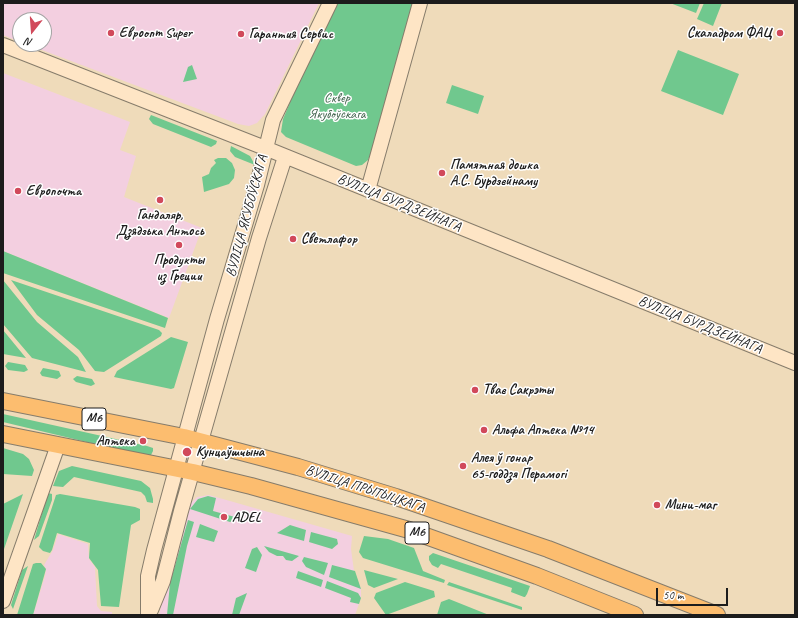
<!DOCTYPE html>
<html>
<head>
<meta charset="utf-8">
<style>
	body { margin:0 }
	#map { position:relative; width:798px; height:618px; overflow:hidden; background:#efdbba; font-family:Caveat,sans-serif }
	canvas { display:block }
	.frame { position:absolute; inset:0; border:4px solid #1c1c1c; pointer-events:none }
	.north { position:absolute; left:12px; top:12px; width:40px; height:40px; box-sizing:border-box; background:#fff; border:1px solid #a4a4a4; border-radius:50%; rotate:197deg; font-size:11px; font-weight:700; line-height:16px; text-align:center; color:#1c1c1c }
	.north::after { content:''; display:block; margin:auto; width:14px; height:18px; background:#d1495b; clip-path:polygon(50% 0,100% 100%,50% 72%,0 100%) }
	.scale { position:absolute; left:656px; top:588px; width:72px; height:18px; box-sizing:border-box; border:2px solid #1c1c1c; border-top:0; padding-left:5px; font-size:12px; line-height:14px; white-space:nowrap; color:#1c1c1c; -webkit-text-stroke:3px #fff; paint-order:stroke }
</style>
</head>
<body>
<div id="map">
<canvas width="798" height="618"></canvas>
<div class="frame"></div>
<div class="north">N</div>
<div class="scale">50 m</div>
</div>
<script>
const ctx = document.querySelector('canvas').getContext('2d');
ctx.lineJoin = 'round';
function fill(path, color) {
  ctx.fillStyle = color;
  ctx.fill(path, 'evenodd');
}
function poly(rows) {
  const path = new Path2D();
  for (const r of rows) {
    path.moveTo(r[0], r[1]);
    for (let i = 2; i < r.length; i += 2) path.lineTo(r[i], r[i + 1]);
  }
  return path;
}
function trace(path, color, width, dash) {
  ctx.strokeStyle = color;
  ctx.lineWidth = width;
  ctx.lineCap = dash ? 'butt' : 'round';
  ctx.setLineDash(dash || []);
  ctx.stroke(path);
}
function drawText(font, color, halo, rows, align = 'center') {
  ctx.font = font + ' Caveat,sans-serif';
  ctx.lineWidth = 3;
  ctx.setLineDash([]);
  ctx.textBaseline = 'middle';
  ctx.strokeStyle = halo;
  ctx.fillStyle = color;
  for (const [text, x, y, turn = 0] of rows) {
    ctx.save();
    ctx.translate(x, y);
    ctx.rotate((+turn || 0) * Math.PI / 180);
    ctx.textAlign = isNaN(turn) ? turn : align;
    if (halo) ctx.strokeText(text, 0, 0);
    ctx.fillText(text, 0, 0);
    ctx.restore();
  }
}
const built = poly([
	[3,3,319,3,265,114,257,123,249,126,238,124,26,44,44,44,44,20,20,20,20,42,3,35],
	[3,73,130,122,120,150,136,156,124,197,202,228,169,318,3,251],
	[209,495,352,536,351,549,354,571,361,589,361,598,355,615,159,615,172,560,189,505,197,497],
	[58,534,88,544,89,559,95,567,97,606,101,611,112,612,112,615,33,615,45,576,46,569,44,565,53,550]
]);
const green = poly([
	[332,3,413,3,371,153,368,160,362,165,356,166,286,137,281,132,283,119],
	[670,3,700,3,696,13],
	[704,3,722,3,713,26,697,19],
	[678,50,739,74,723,115,661,91],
	[192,65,197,79,183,82,188,67],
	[452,85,484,96,478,114,446,103],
	[151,115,217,141,216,144,211,147,153,124,149,119],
	[231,146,250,156,255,165,235,157,230,151],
	[218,158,226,158,232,163,235,170,234,178,229,184,204,192,202,177,209,174,211,168,216,163,214,160],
	[3,251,168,318,165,328,3,273],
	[3,280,37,322,78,357,86,372,32,358,3,324],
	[11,280,159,330,162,333,161,336,104,372,95,371,79,350,37,315],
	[3,330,26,358,3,354],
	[171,337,188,342,174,388,171,389,114,377,117,371],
	[8,362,25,365,28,370,24,372,8,370,5,366],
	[43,368,59,371,61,376,57,379,42,376,40,373],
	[77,376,92,379,95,384,91,386,76,382,73,379],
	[3,414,147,446,153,448,153,451,151,455,141,455,3,422],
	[3,448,23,454,29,459,34,470,32,476,3,474],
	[72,466,141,481,150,488,153,499,153,503,147,502,145,496,141,492,74,477,63,487,53,486,59,471],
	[48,493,52,494,52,500,39,536,34,540],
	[23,494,3,552,3,504],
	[60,494,135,507,140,509,140,520,131,525,119,607,101,606,98,570,89,558,90,543,57,533,52,550,50,553,43,551,39,547,56,495],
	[208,496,216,498,213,511,235,517,234,520,230,522,190,509,198,499],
	[188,520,194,522,187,546,173,615,167,615,170,583],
	[200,524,218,531,214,542,196,537],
	[290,525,306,530,304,541,277,533],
	[311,532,337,539,338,544,332,549,309,542],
	[364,536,388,539,414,548,423,571,445,580,444,583,363,558,359,552],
	[264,546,299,556,292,561,286,560,283,556,277,556,269,552],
	[257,547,262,555,256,572,245,568,252,549],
	[433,553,530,586,527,594,525,597,524,597,511,592,512,588,441,564,438,568,432,565,429,560,429,556],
	[304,557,328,563,324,575,306,567,302,561],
	[36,563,41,563,46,569,33,615,17,615,33,564],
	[332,565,355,571,361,589,329,577],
	[28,566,13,609,11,605,22,570],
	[364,570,398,579,374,588,368,585],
	[298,571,323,580,321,587,296,578],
	[327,581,358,593,361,598,359,604,350,602,351,598,325,588],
	[405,582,434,591,435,597,386,615,374,598,376,593],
	[449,582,522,607,522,610,447,585],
	[247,593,239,615,232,615,236,598],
	[449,599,489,615,437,615,441,602]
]);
const secondary = poly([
	[3,45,265,148,795,363],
	[368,190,420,3],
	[3,601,58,445],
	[151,610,163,581,181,511,259,238,285,157],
	[148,615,148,576,154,550,217,319,257,185,273,120,330,3]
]);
const primary = poly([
	[3,401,184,437,298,467,396,497,548,549,717,615],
	[3,434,193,472,251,486,409,530,537,576,635,615]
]);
const markers = [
	[111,33,4,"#d1495b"],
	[780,33,4,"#d1495b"],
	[241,34,4,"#d1495b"],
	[442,173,4,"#d1495b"],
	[18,191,4,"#d1495b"],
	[160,200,4,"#d1495b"],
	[293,239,4,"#d1495b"],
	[179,245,4,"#d1495b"],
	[475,390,4,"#d1495b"],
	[484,430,4,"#d1495b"],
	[143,441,4,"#d1495b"],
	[187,452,5,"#d1495b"],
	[463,466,4,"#d1495b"],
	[657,505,4,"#d1495b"],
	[224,517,4,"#d1495b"]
];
const shields = [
	[94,419,24],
	[417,533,24]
];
const shieldNames = [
	["М6",94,419],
	["М6",417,533]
];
const poiNames = [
	["Евроопт Super",119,33],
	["Скаладром ФАЦ",772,33,"right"],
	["Гарантия Сервис",249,34],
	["Памятная дошка",450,165],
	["А.С. Бурдзейнаму",450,181],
	["Европочта",26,191],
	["Гандаляр,",160,215,"center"],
	["Дзядзька Антось",160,231,"center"],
	["Светлафор",301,239],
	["Продукты",179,260,"center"],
	["из Греции",179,276,"center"],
	["Твае Сакрэты",483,390],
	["Альфа Аптека №14",492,430],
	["Аптека",135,441,"right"],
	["Кунцаўшчына",196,452],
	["Алея ў гонар",471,458],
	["65-годдзя Перамогі",471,474],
	["Мини-маг",665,505],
	["ADEL",232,517]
];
const parkNames = [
	["Сквер",337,98],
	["Якубоўскага",337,114]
];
const streetNames = [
	["ВУЛІЦА БУРДЗЕЙНАГА",399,203,22],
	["ВУЛІЦА ЯКУБОЎСКАГА",247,216,-75],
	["ВУЛІЦА БУРДЗЕЙНАГА",700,325,22],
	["ВУЛІЦА ПРЫТЫЦКАГА",365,489,18]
];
fill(built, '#f3cfe0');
fill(green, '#70c88e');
trace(secondary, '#867c6b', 16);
trace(primary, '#867c6b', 18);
trace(secondary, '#fee5c5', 14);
trace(primary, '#fcbd6f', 16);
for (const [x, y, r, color] of markers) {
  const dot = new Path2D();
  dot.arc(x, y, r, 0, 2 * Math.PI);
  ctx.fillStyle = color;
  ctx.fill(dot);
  trace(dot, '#fff', 1.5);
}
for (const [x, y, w] of shields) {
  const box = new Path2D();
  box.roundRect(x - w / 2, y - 11, w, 22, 3);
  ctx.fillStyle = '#fff';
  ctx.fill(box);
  trace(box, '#1c1c1c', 1);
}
drawText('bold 13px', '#1c1c1c', null, shieldNames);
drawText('bold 14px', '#1c1c1c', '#fff', poiNames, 'left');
drawText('14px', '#3e614a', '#fff', parkNames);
drawText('14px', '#1c1c1c', '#fff', streetNames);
</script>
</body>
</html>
